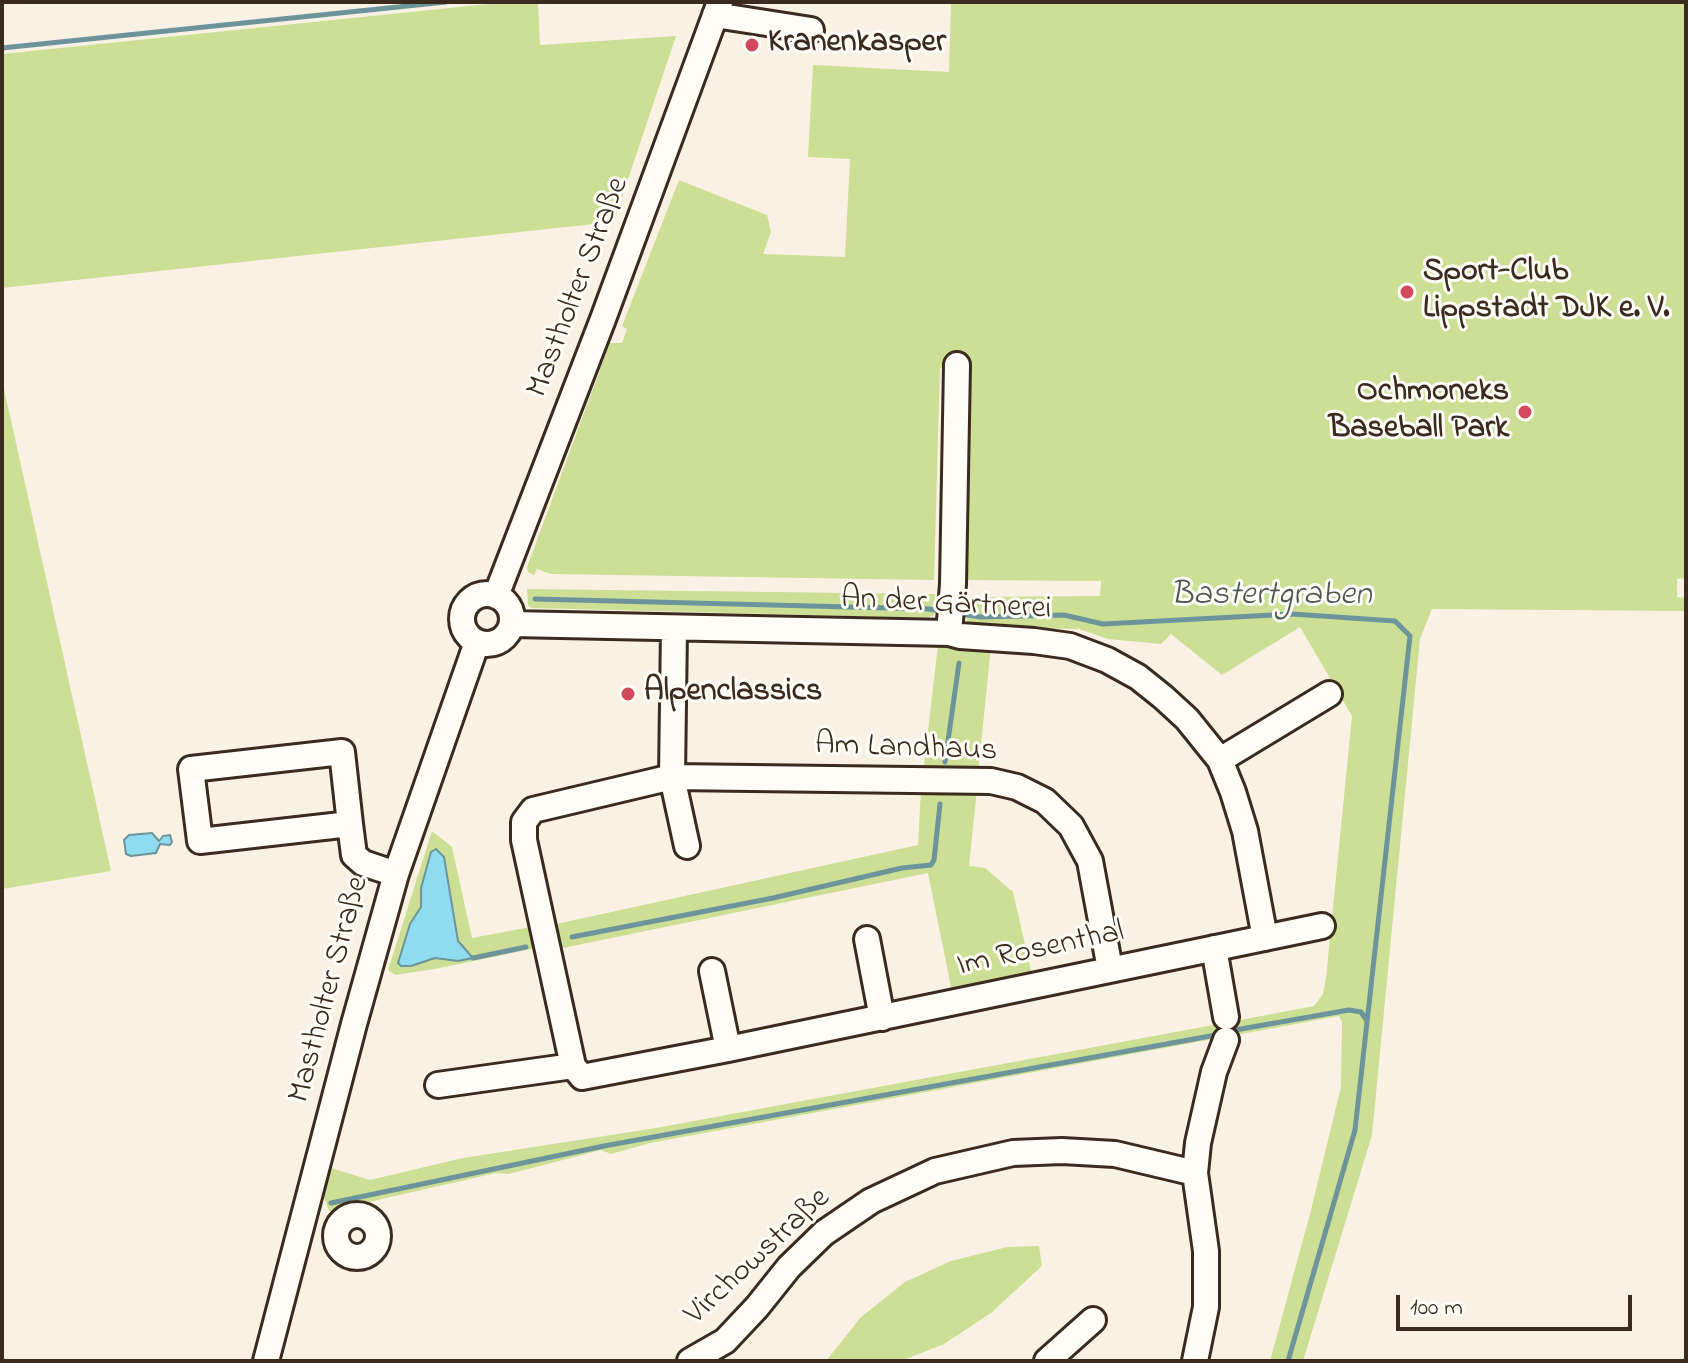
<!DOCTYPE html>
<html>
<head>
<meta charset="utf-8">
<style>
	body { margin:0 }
	#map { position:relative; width:1688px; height:1363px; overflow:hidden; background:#faf1e5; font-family:"Indie Flower",sans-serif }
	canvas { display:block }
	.frame { position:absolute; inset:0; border:4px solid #3b2a1e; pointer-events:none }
	.scale { position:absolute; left:1396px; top:1295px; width:236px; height:36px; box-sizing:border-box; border:4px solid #3b2a1e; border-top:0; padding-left:10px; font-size:24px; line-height:28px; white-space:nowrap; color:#3b2a1e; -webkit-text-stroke:6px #fdfcf7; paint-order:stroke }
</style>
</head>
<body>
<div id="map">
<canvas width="1688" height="1363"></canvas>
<div class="frame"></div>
<div class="scale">100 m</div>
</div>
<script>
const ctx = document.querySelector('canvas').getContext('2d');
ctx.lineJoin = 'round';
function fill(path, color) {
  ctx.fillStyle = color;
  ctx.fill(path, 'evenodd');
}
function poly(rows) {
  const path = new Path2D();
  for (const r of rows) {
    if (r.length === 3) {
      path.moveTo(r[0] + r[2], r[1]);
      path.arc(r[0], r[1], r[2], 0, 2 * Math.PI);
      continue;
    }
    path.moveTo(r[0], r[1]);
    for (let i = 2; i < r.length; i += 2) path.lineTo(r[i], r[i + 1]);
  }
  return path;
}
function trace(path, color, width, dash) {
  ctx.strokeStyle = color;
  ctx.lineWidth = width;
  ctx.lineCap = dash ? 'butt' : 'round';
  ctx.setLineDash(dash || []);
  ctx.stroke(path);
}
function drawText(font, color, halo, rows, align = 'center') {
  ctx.font = font + ' "Indie Flower",sans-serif';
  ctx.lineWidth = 6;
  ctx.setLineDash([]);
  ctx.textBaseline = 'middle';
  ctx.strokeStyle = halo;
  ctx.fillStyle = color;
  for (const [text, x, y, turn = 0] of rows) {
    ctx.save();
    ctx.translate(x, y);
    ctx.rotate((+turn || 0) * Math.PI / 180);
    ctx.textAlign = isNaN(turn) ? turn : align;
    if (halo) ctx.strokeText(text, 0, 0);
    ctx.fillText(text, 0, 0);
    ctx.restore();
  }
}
const green = poly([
	[508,2,538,2,540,45,676,36,616,215,603,223,2,288,2,54],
	[951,2,1686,2,1686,578,1677,579,1677,597,1686,598,1686,611,1432,609,1420,639,1372,1135,1303,1361,1270,1361,1310,1214,1341,1087,1342,1022,1339,1016,1236,1035,1235,1021,1314,1006,1323,994,1326,978,1352,716,1300,627,1222,675,1171,634,1161,644,1108,639,1079,629,975,627,967,621,968,605,974,597,1100,596,1101,581,959,580,964,368,940,368,934,580,551,574,537,569,534,575,528,572,527,567,610,343,622,343,627,329,622,326,679,180,767,215,771,232,763,254,845,257,850,159,808,157,813,65,949,72],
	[2,380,111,871,2,889],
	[527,589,935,594,934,615,928,618,531,608,528,605],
	[938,645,991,646,978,774,923,774],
	[921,789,977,789,969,866,985,868,1013,892,1032,975,952,992,928,873,558,949,552,925,918,845],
	[432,831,452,847,472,938,536,926,541,947,435,969,395,975,388,970],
	[436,849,444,857,458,941,472,955,458,961,435,958,423,960,411,966,410,924,421,907,421,888,431,852],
	[1219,1024,1218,1033,1213,1039,650,1143,611,1154,601,1150,509,1174,496,1173,329,1211,324,1198,331,1168,370,1180,463,1158,656,1128],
	[1039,1246,1042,1266,991,1313,944,1344,901,1361,826,1361,861,1317,905,1282,951,1261,1007,1247]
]);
const water = poly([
	[152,833,159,841,163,836,170,835,172,842,170,845,160,844,156,853,131,856,126,854,124,840,129,835,152,833],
	[436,849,444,857,458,941,473,958,458,961,435,958,411,966,401,966,398,963,410,924,421,907,421,888,431,852,436,849]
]);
const stream = poly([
	[2,48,446,2],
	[535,599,929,609,946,612],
	[959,614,981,617,1064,615,1103,624,1292,614,1395,621,1410,636,1355,1130,1288,1361],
	[945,762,959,663],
	[572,937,773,898,902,868,931,865,934,860,940,804],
	[473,958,526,947],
	[1235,1030,1349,1010,1361,1012,1367,1021],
	[331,1203,604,1146,1216,1035]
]);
const minor = poly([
	[715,15,811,30],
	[487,619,25],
	[496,596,603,319,720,2],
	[512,624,949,633,960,636,1034,641,1070,646,1107,660,1138,677,1163,697,1187,719,1220,760,1233,792,1245,831,1265,938],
	[674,628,672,777,687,846],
	[949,633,953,584,957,365],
	[1220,760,1329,694],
	[350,824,200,841,191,769,342,752,350,824,354,855,363,863,396,874],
	[867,939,882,1018],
	[1214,948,1226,1017],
	[712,971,728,1049],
	[573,1066,524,840,524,822,533,810,672,777,991,781,1017,787,1045,801,1071,826,1090,861,1110,969],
	[438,1085,573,1066,582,1077,728,1049,1322,926],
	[357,1236,21],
	[266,1361,354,1024,396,874,477,642],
	[690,1361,725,1341,757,1307,789,1267,824,1233,871,1201,935,1171,1013,1153,1062,1151,1115,1154,1195,1173],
	[1047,1361,1093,1320],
	[1195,1361,1206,1307,1206,1251,1195,1173,1198,1143,1214,1072,1226,1040]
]);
const markers = [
	[752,45,8,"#d1495b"],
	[1407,292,8,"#d1495b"],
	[1525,412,8,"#d1495b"],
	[628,694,8,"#d1495b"]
];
const poiNames = [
	["Kranenkasper",768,45],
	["Sport-Club",1423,274],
	["Lippstadt DJK e. V.",1423,311],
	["Ochmoneks",1509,394,"right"],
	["Baseball Park",1509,431,"right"],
	["Alpenclassics",644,694]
];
const streetNames = [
	["Mastholter Straße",580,288,-69],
	["An der Gärtnerei",946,606,3],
	["Am Landhaus",906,750,2],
	["Im Rosenthal",1041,951,-12],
	["Mastholter Straße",331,990,-75],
	["Virchowstraße",759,1258,-43]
];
const waterNames = [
	["Bastertgraben",1271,597]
];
fill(green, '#ccdf94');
fill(water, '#8fdbef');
trace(water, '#6d949b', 2);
trace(stream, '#6d949b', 5);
trace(minor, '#3b2a1e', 30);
trace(minor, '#fdfcf7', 24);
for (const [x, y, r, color] of markers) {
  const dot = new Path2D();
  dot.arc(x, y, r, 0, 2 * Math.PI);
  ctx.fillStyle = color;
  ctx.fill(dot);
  trace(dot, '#fdfcf7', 3);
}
drawText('bold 32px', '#3b2a1e', '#fdfcf7', poiNames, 'left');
drawText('32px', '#3b2a1e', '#fdfcf7', streetNames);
drawText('italic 34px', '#505652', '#fdfcf7', waterNames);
</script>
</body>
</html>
